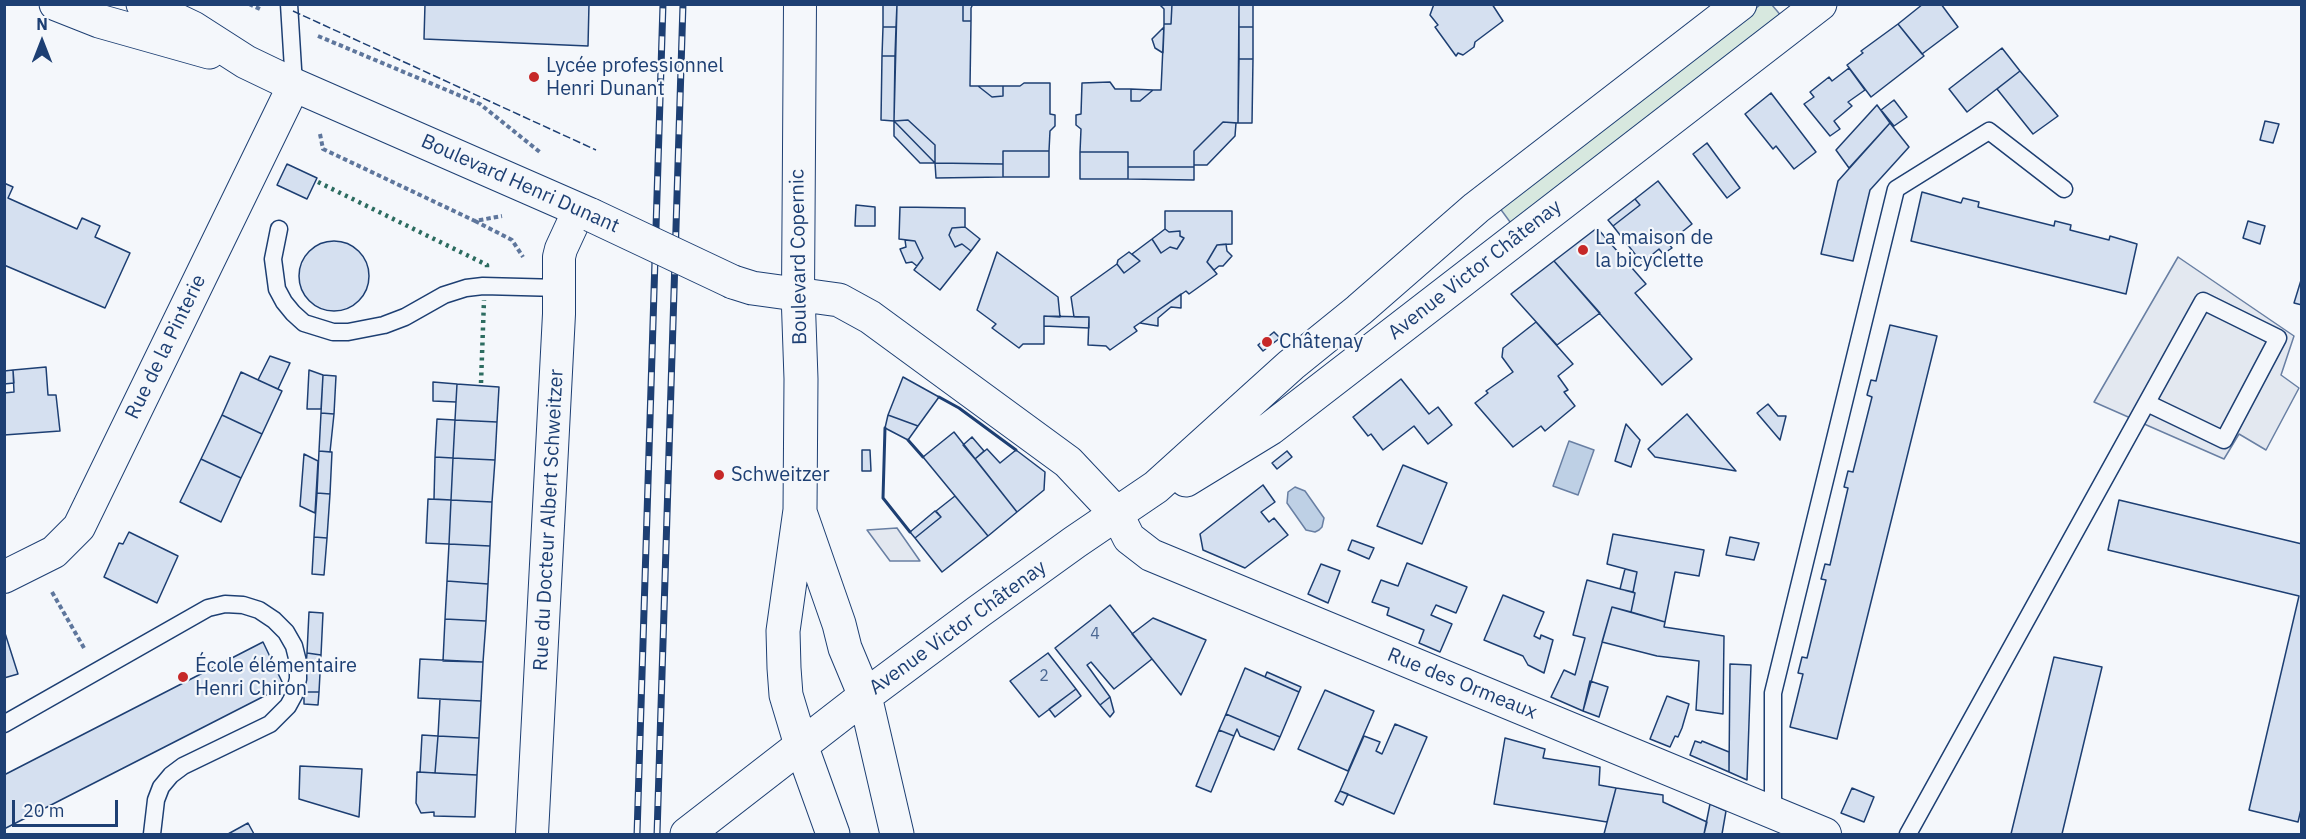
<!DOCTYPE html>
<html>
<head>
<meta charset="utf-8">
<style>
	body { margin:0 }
	#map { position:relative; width:2306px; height:839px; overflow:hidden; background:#f4f7fb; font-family:"IBM Plex Sans",sans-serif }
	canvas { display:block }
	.frame { position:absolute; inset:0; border:6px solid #1d3f73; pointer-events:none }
	.north { position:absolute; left:12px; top:12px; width:60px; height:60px; -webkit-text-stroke:4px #f4f7fb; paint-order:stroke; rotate:0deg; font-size:16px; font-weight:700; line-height:24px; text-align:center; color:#1d3f73 }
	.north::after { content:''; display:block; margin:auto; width:21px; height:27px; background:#1d3f73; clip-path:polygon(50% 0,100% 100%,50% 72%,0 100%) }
	.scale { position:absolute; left:12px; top:800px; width:106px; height:27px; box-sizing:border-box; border:3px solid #1d3f73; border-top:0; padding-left:8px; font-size:18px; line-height:21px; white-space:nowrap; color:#1d3f73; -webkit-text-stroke:4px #f4f7fb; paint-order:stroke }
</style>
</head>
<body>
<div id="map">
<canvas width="2306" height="839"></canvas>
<div class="frame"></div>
<div class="north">N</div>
<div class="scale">20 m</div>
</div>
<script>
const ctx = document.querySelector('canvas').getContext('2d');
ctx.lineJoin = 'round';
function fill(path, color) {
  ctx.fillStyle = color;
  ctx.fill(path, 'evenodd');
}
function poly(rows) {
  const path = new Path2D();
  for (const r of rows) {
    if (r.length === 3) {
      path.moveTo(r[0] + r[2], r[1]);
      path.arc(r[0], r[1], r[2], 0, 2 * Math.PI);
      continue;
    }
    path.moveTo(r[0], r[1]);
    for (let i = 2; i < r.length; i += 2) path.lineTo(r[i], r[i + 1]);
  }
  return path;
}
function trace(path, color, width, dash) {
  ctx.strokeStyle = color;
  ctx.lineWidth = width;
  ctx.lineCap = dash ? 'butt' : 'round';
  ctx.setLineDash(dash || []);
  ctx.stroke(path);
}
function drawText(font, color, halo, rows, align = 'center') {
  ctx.font = font + ' "IBM Plex Sans",sans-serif';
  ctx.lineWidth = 4.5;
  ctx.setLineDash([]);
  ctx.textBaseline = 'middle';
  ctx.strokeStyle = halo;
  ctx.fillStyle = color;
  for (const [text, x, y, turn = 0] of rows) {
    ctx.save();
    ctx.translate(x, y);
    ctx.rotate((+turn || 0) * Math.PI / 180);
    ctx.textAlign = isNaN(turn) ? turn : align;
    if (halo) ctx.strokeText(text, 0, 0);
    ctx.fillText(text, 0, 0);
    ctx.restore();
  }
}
const green = poly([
	[1760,5,1772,5,1783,18,1513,226,1499,207,1760,5]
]);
const parking = poly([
	[2178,257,2294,336,2281,375,2299,388,2266,450,2239,434,2224,459,2094,402,2178,257],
	[897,528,920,561,890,561,867,530,897,528]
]);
const water = poly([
	[1569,441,1594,450,1578,495,1553,486,1569,441],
	[1295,487,1305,491,1324,518,1322,527,1319,530,1315,532,1306,530,1287,503,1288,492,1295,487]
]);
const building = poly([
	[425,4,589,4,588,46,424,39,425,4],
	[883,4,897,4,896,27,883,27,883,4],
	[897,4,963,4,963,21,971,21,970,86,978,86,992,97,1003,96,1003,86,1020,86,1024,83,1050,83,1050,114,1055,115,1055,126,1050,131,1049,151,1003,151,1003,164,935,163,935,145,908,120,894,121,897,4],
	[963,4,973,4,971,8,971,21,963,21,963,4],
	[1159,4,1172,4,1171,24,1164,24,1164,9,1159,4],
	[1172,4,1239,4,1238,123,1223,122,1194,151,1194,167,1128,167,1128,152,1080,152,1081,129,1076,125,1076,115,1081,114,1082,83,1110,82,1115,89,1131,89,1131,101,1140,101,1153,90,1161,90,1164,24,1171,24,1172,4],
	[1239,4,1253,4,1253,27,1239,27,1239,4],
	[1434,4,1492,4,1503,21,1475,42,1474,47,1463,55,1458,53,1456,56,1435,27,1438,25,1430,15,1434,4],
	[1923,4,1941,4,1958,27,1922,54,1898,24,1923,4],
	[1898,24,1924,56,1871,97,1847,65,1863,53,1861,51,1898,24],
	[883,27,896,27,895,56,882,56,883,27],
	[1164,27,1163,53,1155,48,1152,39,1164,27],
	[1239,27,1253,27,1253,59,1239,59,1239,27],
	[2002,48,2020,71,1967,112,1949,89,2002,48],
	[882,56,895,56,894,121,881,120,882,56],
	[1239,59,1253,59,1252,123,1238,123,1239,59],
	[1849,68,1865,90,1848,102,1852,106,1834,121,1840,129,1830,136,1804,104,1814,97,1810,92,1829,77,1832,81,1849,68],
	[2020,71,2058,116,2033,134,1997,89,2020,71],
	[978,86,1003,86,1003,96,992,97,978,86],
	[1131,89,1153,90,1140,101,1131,101,1131,89],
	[1771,93,1816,152,1794,169,1776,146,1773,149,1745,114,1771,93],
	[1894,100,1907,117,1894,126,1881,110,1894,100],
	[1877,105,1890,123,1849,168,1836,150,1877,105],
	[908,120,935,145,935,163,894,121,908,120],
	[894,121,935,163,920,163,894,136,894,121],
	[2265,121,2279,124,2273,143,2260,140,2265,121],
	[1223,122,1236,123,1235,136,1207,165,1194,165,1194,151,1223,122],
	[1890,123,1909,147,1870,190,1853,261,1821,254,1838,181,1890,123],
	[1707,143,1740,188,1727,198,1693,154,1707,143],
	[1003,151,1049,151,1049,177,1003,177,1003,151],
	[1080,152,1128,152,1128,179,1080,179,1080,152],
	[935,163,1003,164,1003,177,936,178,935,163],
	[287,164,317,178,307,199,277,185,287,164],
	[1128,167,1194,167,1194,180,1128,179,1128,167],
	[1658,181,1692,224,1668,243,1672,248,1663,254,1659,249,1642,263,1613,226,1640,205,1635,199,1658,181],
	[4,183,13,187,8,198,77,229,82,218,100,226,95,237,130,253,105,308,4,265,4,183],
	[1922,192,1961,203,1963,198,1979,202,1978,207,2054,226,2055,221,2071,225,2070,230,2109,240,2110,236,2137,244,2126,294,1911,241,1922,192],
	[1635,199,1640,205,1613,226,1608,220,1635,199],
	[856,205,875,207,875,226,855,226,856,205],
	[900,207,965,208,965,227,952,228,949,235,955,247,962,244,971,251,940,290,914,270,923,258,915,241,899,239,900,207],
	[1165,211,1232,211,1232,244,1217,245,1207,262,1217,274,1189,294,1186,291,1134,327,1137,331,1110,350,1106,346,1088,345,1089,317,1074,317,1071,297,1117,264,1124,273,1140,261,1132,254,1152,239,1161,253,1170,247,1177,249,1184,238,1180,236,1180,231,1169,232,1165,229,1165,211],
	[2248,221,2265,226,2260,244,2243,238,2248,221],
	[965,227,980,239,971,251,962,244,955,247,949,235,952,228,965,227],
	[1597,228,1646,284,1635,293,1692,359,1662,385,1554,261,1597,228],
	[1165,229,1169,232,1180,231,1180,236,1184,238,1177,249,1170,247,1161,253,1152,239,1165,229],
	[905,240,915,241,923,258,917,266,912,262,906,263,900,249,906,247,905,240],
	[334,276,35],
	[1226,244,1227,251,1232,256,1223,266,1219,266,1214,270,1207,262,1217,245,1226,244],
	[997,252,1058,297,1060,317,1044,316,1044,344,1023,344,1019,348,992,328,996,324,977,310,997,252],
	[1129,252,1140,261,1124,273,1117,264,1118,260,1129,252],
	[1554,261,1600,313,1557,345,1511,294,1554,261],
	[2302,277,2302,305,2294,303,2302,277],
	[1181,294,1181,308,1171,307,1158,318,1158,326,1140,323,1181,294],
	[1044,316,1089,317,1089,328,1044,326,1044,316],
	[1536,322,1573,364,1558,376,1568,390,1564,392,1575,406,1545,431,1541,426,1513,447,1475,403,1488,393,1486,391,1513,372,1502,357,1503,348,1536,322],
	[1890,325,1937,336,1837,739,1790,727,1803,674,1798,673,1802,657,1807,658,1826,580,1821,579,1825,564,1830,565,1848,488,1844,487,1848,471,1853,472,1872,397,1867,395,1871,380,1876,381,1890,325],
	[1274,332,1280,338,1263,351,1258,345,1274,332],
	[270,356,290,363,278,389,258,380,270,356],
	[46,367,48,395,56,395,60,431,4,435,4,393,14,392,13,370,46,367],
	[13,370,14,383,4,384,4,371,13,370],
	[309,370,323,375,321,409,307,409,309,370],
	[241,372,282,391,262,434,222,415,241,372],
	[323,375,336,376,334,414,321,413,323,375],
	[903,377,939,397,918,426,888,415,903,377],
	[1401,379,1429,414,1438,407,1452,425,1428,444,1414,426,1383,450,1371,434,1368,436,1353,417,1401,379],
	[433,382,457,384,456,402,433,401,433,382],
	[457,384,499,387,497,422,455,420,457,384],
	[1768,404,1778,416,1786,416,1780,440,1757,413,1768,404],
	[321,413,334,414,330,452,319,451,321,413],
	[1687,414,1736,471,1655,457,1648,449,1687,414],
	[222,415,262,434,241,478,201,459,222,415],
	[888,415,918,426,908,440,885,428,888,415],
	[437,419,455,420,453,458,435,457,437,419],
	[455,420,497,422,495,460,453,458,455,420],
	[1626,424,1640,440,1631,467,1615,461,1626,424],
	[954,432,1017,512,988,536,923,457,954,432],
	[972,437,984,451,975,459,963,445,972,437],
	[987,449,1000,463,1016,450,1045,472,1044,490,1017,512,975,459,987,449],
	[862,450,870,450,871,471,862,471,862,450],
	[319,451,332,452,330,494,317,493,319,451],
	[1287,451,1292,457,1277,469,1272,463,1287,451],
	[304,454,318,461,315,513,300,506,304,454],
	[435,457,453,458,451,500,434,499,435,457],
	[453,458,495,460,492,502,451,500,453,458],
	[201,459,241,478,221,522,180,502,201,459],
	[1403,465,1447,483,1422,544,1377,526,1403,465],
	[1263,485,1275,502,1261,512,1269,522,1274,518,1288,535,1245,568,1203,550,1200,534,1263,485],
	[317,493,330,494,327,538,314,537,317,493],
	[955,496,988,536,942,572,915,538,941,517,936,511,955,496],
	[428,499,451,500,449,544,426,543,428,499],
	[451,500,492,502,490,546,449,544,451,500],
	[2119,500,2302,544,2302,805,2298,822,2249,810,2299,596,2108,550,2119,500],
	[935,511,941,517,915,538,910,532,935,511],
	[129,532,178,556,157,603,104,577,119,543,123,544,129,532],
	[1613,534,1704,550,1699,576,1675,572,1665,622,1631,612,1635,593,1633,592,1637,572,1607,564,1613,534],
	[314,537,327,538,324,575,312,574,314,537],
	[1730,537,1759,543,1754,560,1726,555,1730,537],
	[1352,540,1374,548,1369,559,1348,550,1352,540],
	[449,544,490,546,488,584,447,581,449,544],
	[1407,563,1467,587,1456,613,1436,605,1431,615,1452,624,1440,652,1419,643,1424,630,1387,615,1389,608,1372,602,1381,580,1398,586,1407,563],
	[1321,564,1340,571,1328,603,1308,594,1321,564],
	[1625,569,1637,572,1633,592,1620,589,1625,569],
	[1587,580,1635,593,1631,612,1612,607,1583,711,1551,697,1564,670,1575,675,1585,638,1573,635,1587,580],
	[447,581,488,584,486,621,445,619,447,581],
	[1503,595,1544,612,1534,636,1540,639,1541,635,1553,640,1544,673,1528,665,1523,656,1484,640,1503,595],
	[1110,605,1152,659,1114,689,1091,662,1087,665,1110,697,1100,705,1055,648,1110,605],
	[1612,607,1665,622,1664,627,1724,636,1723,714,1696,710,1699,661,1657,656,1602,642,1612,607],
	[309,612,323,613,321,655,307,653,309,612],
	[1153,618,1206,640,1181,695,1132,634,1153,618],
	[445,619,486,621,483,662,443,661,445,619],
	[4,630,18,674,4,678,4,630],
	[263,642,284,686,4,829,4,775,263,642],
	[307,653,321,655,319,692,304,692,307,653],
	[1048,653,1076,689,1039,717,1010,681,1048,653],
	[2054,657,2102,667,2062,834,2011,834,2054,657],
	[420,659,483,662,481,701,418,698,420,659],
	[1730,664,1751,665,1747,780,1729,772,1730,664],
	[1245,668,1299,692,1280,737,1226,714,1245,668],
	[1267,672,1301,687,1299,692,1265,677,1267,672],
	[1590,681,1608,687,1599,717,1583,711,1590,681],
	[1076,689,1081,696,1055,717,1049,709,1076,689],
	[1325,690,1374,711,1348,771,1298,749,1325,690],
	[304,692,319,692,318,705,304,704,304,692],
	[1667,696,1689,704,1682,728,1678,737,1675,736,1670,747,1650,739,1667,696],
	[1110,697,1114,712,1110,717,1100,705,1110,697],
	[440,699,481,701,479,738,438,736,440,699],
	[1226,714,1280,737,1274,750,1240,736,1237,729,1234,736,1219,730,1226,714],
	[1395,724,1427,737,1394,814,1340,791,1364,736,1380,742,1376,751,1382,754,1395,724],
	[1219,730,1234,736,1211,792,1196,786,1219,730],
	[422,735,438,736,435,773,420,772,422,735],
	[438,736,479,738,477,775,435,773,438,736],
	[1505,738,1545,749,1543,758,1600,767,1599,785,1616,788,1607,822,1494,804,1505,738],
	[1695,741,1701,743,1702,741,1729,752,1729,772,1690,755,1695,741],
	[300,766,362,769,359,817,299,799,300,766],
	[417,772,477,775,475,817,434,816,434,812,421,813,416,803,417,772],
	[1616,788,1663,795,1663,802,1707,822,1704,834,1604,834,1616,788],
	[1852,788,1874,797,1864,822,1841,813,1852,788],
	[1340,791,1348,794,1343,805,1335,801,1340,791],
	[1710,804,1726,811,1722,834,1704,834,1710,804],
	[248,823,254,834,228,834,248,823]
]);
const path = poly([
	[249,4,262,10],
	[318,36,480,104,541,153],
	[320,134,323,149,475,221,502,216],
	[475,221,512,240,523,257],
	[52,592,84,648]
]);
const lane = poly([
	[289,4,294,85],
	[279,229,273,259,277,289,284,302,293,313,304,323,333,332,348,332,384,325,405,317,444,295,466,288,483,286,560,288],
	[4,724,208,608,225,604,243,605,259,610,274,620,286,632,294,646,298,662,298,679,294,695,288,706,270,724,183,766,171,775,161,787,156,800,152,834],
	[1773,812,1773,693,1896,189,1989,131,2064,189],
	[1908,834,2203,301,2278,338,2224,440,2147,403]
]);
const street = poly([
	[798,293,800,4],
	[1117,514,1129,538,1151,555,1825,834],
	[4,577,54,552,79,527,294,85],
	[532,834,559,314,559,257,561,249,579,210]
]);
const secondary = poly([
	[56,4,99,21,209,52],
	[143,4,193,28,246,62,294,85,591,215],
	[733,282,752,288,839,300,870,317,1068,462,1117,514],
	[798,293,801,379,800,510,783,631,784,668,786,695,801,745,833,834],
	[1186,480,1271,428,1820,4],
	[800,512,839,624,845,648,865,696,897,834],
	[687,834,865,696,978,612,1075,542,1156,487,1291,365,1359,310,1476,208,1740,4]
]);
const rail = poly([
	[637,834,663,4],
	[657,834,683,4]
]);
const secondaryBridge = poly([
	[591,215,733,282]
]);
const hedge = poly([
	[318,182,487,265,487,271],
	[481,383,484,300]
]);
const fence = poly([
	[293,11,596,150]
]);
const wall = poly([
	[939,397,959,408,1016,450],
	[885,428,883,498,910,532],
	[908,440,923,457]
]);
const markers = [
	[534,77,6,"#c62828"],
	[1583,250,6,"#c62828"],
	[1267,342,6,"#c62828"],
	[719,475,6,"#c62828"],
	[183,677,6,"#c62828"]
];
const numberNames = [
	["4",1095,634],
	["2",1044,676]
];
const poiNames = [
	["Lycée professionnel",546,66],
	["Henri Dunant",546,89],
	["La maison de",1595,238],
	["la bicyclette",1595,261],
	["Châtenay",1279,342],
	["Schweitzer",731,475],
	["École élémentaire",195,666],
	["Henri Chiron",195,689]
];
const streetNames = [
	["Boulevard Henri Dunant",520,184,24],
	["Boulevard Copernic",799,257,-91],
	["Avenue Victor Châtenay",1475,270,-38],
	["Rue de la Pinterie",166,347,-64],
	["Rue du Docteur Albert Schweitzer",549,520,-87],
	["Avenue Victor Châtenay",958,628,-36],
	["Rue des Ormeaux",1462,684,22]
];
fill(green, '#d7e8df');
trace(green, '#687fa3', 1.5);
fill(parking, '#e3e8f0');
trace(parking, '#687fa3', 1.5);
fill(water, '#bed0e5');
trace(water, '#687fa3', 1.5);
fill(building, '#d5e0f0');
trace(building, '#1d3f73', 1.5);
trace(lane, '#1d3f73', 19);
trace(street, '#1d3f73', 34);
trace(secondary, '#1d3f73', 35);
trace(path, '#5e769c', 4, [4.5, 3]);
trace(lane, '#f4f7fb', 16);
trace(street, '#f4f7fb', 32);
trace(secondary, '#f4f7fb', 33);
trace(rail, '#1d3f73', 7);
trace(rail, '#f4f7fb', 4.5, [14]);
trace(secondaryBridge, '#1d3f73', 35, []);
trace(secondaryBridge, '#f4f7fb', 33);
trace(hedge, '#2c6c60', 4.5, [3, 4.5]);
trace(fence, '#1d3f73', 1.5, [8, 3]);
trace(wall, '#1d3f73', 3);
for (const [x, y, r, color] of markers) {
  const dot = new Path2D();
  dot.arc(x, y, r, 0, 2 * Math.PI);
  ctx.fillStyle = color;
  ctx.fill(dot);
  trace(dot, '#f4f7fb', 2);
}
drawText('16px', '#4b6792', null, numberNames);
drawText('20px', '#1d3f73', '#f4f7fb', poiNames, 'left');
drawText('20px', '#1d3f73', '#f4f7fb', streetNames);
</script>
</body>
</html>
